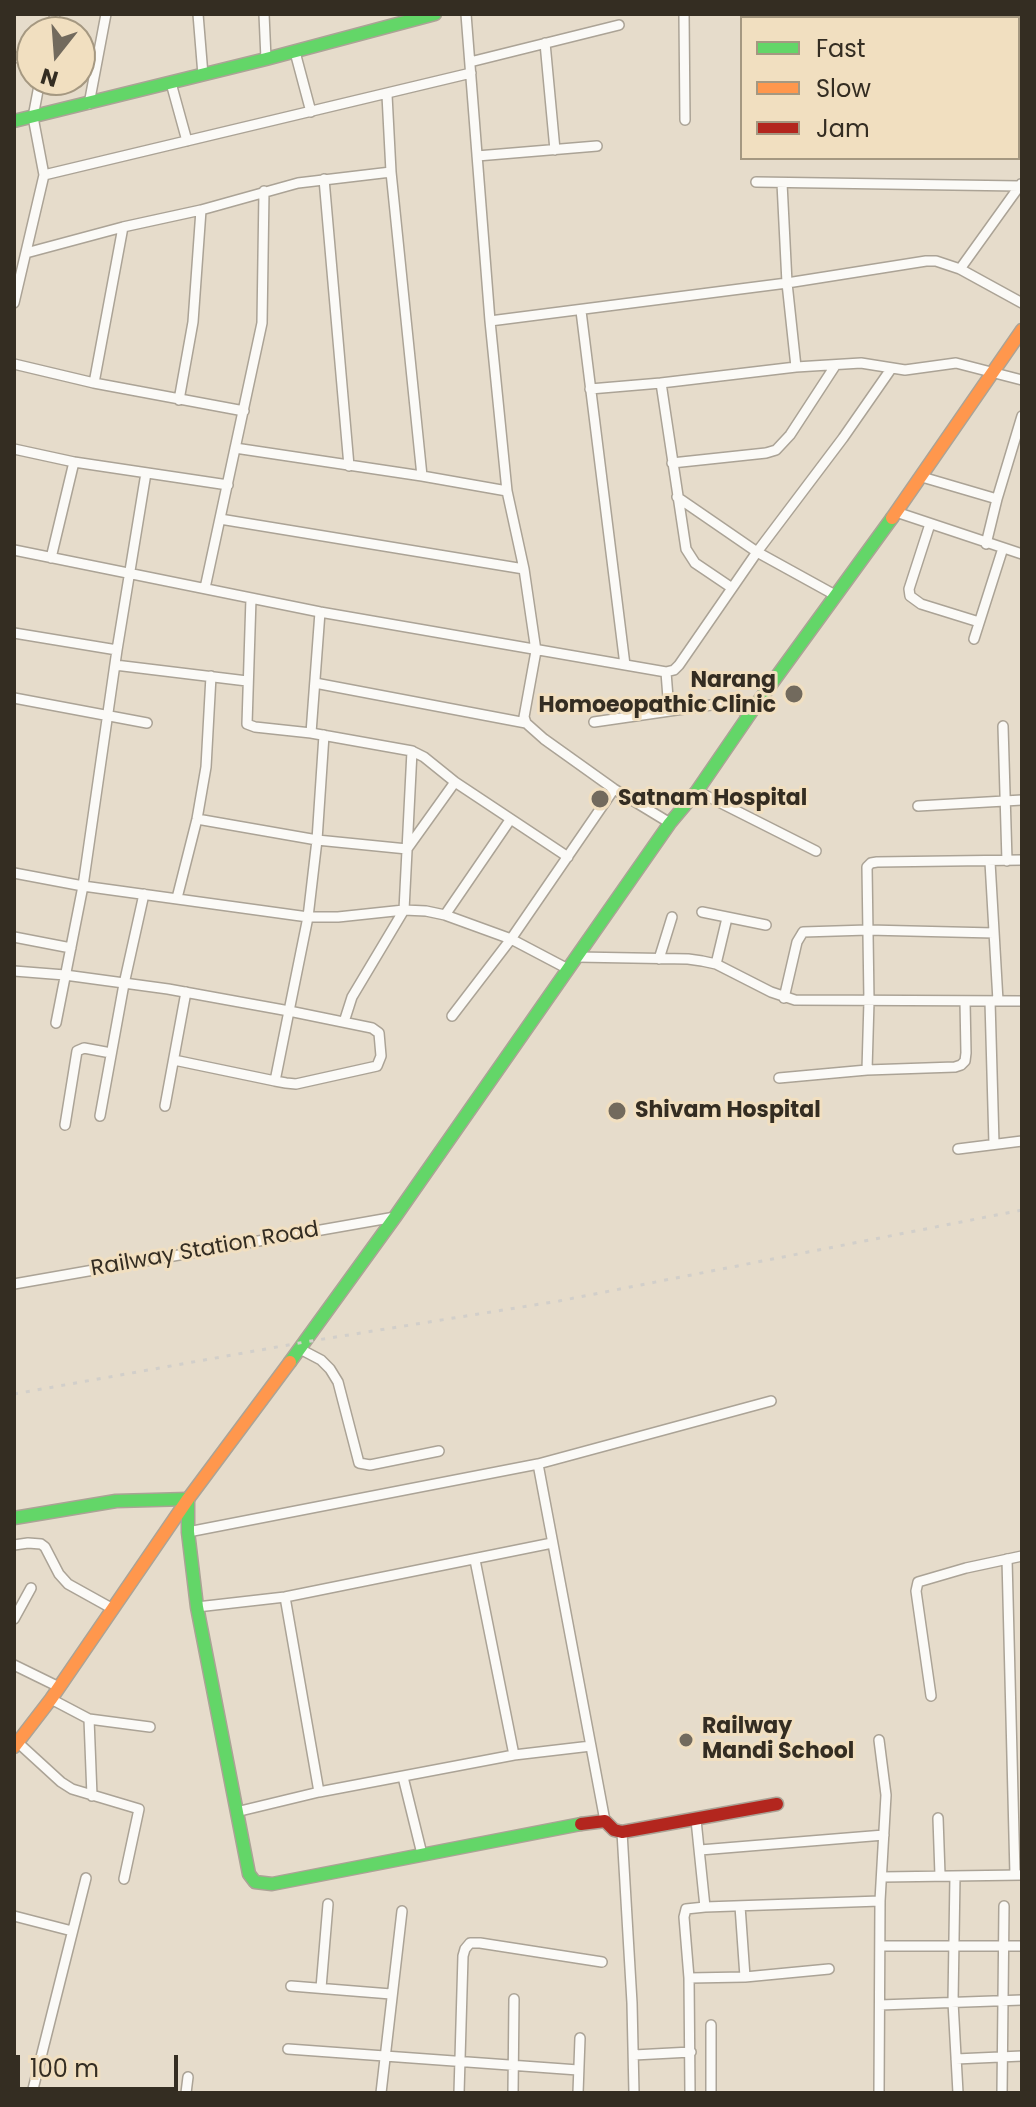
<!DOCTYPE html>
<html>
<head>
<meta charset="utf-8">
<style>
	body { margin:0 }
	#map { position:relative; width:1036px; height:2107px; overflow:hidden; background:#e6dccb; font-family:Poppins,sans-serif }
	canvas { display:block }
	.frame { position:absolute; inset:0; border:16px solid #342d22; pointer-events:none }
	.legend { position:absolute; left:740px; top:16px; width:280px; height:144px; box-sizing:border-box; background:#f1dfc0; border:2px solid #a59881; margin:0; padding:10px 14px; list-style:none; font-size:24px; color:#342d22 }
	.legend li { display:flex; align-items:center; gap:16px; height:40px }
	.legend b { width:40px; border:2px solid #a59881 }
	.north { position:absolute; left:16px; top:16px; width:80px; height:80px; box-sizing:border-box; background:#f1dfc0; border:2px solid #a59881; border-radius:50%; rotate:197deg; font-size:22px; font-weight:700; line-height:32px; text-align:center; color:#342d22 }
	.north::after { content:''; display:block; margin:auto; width:28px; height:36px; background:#726a5d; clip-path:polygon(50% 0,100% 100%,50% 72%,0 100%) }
	.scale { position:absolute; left:16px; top:2055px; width:162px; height:36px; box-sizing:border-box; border:4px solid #342d22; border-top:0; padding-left:10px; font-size:24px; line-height:28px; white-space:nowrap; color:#342d22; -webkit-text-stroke:6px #f1dfc0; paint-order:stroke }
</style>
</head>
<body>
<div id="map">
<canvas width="1036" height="2107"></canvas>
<div class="frame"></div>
<ul class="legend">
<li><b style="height:10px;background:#63d668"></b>Fast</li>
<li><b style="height:10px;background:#ff974d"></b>Slow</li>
<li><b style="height:10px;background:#b3261e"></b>Jam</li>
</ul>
<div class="north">N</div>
<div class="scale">100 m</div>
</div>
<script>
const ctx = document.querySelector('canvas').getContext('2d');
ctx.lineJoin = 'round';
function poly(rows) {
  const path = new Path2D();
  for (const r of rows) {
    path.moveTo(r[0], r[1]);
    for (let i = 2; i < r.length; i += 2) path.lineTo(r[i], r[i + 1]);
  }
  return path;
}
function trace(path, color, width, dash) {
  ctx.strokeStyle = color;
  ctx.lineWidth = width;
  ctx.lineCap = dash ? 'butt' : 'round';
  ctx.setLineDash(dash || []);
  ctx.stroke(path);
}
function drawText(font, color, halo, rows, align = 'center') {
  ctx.font = font + ' Poppins,sans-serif';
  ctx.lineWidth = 6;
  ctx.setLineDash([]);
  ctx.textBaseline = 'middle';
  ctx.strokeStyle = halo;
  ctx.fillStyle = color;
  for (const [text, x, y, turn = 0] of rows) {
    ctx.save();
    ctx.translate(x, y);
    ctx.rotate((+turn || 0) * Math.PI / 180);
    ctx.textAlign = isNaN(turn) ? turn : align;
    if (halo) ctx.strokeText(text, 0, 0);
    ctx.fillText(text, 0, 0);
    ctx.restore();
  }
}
const street = poly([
	[198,14,203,75],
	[264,14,266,59],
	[466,14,490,321,507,491,524,569,536,651,524,717,526,723,544,739,614,789,670,823],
	[684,14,685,120],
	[912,14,913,18],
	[969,14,970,18],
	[1019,14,1019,102],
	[833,18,881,16],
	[51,32,55,14],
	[545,43,555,150],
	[295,52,311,112],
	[14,57,32,60],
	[470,62,619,25],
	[171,83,187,141],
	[387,95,391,172,422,476],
	[89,104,106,14],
	[477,156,597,146],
	[44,175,471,73],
	[324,179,349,466],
	[756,182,1019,186],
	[782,183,787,283,796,367],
	[26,253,123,227,201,210,298,183,391,172],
	[960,269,1021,184],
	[14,303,44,175,33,117,40,80],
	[581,311,625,665],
	[490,321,787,283,926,261,936,261,960,269,1022,303],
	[14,364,94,383,244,411],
	[94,383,123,227],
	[661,383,686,549,695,563,732,588],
	[590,389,661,383,796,367,861,363,905,370,956,363,1022,380],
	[179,400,193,322,201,210],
	[235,448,422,476,507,491],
	[14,449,74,462,228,485],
	[672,463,766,453,776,450,790,435,835,366],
	[922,477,997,499],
	[677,497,757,552,835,595],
	[896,512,1022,554],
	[220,519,524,569],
	[930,524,909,589,910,596,921,604,979,622],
	[986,544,997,499,1022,416],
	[14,550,320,612,666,672,674,670,679,665,757,552,843,438,891,369],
	[51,558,74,462],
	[205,588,262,323,264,191],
	[251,598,247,724,255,727,311,733,412,751,404,910,352,997,344,1022],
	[14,633,117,650],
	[974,639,1003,548],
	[115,665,247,681],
	[666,672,669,711],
	[315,683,526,723],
	[14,698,147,723],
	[594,722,718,704,725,704,751,713],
	[1003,726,1007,861],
	[311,733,320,612],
	[412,751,424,757,455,782,568,857],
	[697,791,816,851],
	[918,806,1022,800],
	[197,819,317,840,407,849,455,782],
	[990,862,998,1001],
	[14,873,83,886,308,917,338,917,404,910,426,911,445,915,511,939,568,969],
	[177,898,197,819,206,767,211,676],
	[702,912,766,925],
	[445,915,510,820],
	[14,937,71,948],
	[577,957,688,959,702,961,716,964,771,992,795,1000,1022,1001],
	[659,959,672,917],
	[716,964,727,918],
	[14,971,65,975,168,989,289,1011,308,917,317,840,324,735],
	[784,998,797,942,803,932,868,930,994,933],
	[990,1001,994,1144],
	[452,1016,511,939,614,789],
	[56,1023,83,886,117,650,146,473],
	[174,1060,275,1081,286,1083,296,1084,377,1066,381,1056,379,1033,372,1028,289,1011,275,1081],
	[867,1070,869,1001,867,867,871,863,877,862,1022,860],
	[779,1078,867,1070,955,1067,961,1065,965,1061,966,1053,965,1001],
	[165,1106,186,992],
	[100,1116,124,984,144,894],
	[65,1125,77,1051,84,1048,111,1053],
	[958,1149,1022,1141],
	[14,1284,395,1217],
	[300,1349,321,1360,330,1369,338,1382,359,1463,370,1465,439,1451],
	[538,1464,771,1401],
	[188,1532,538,1464,605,1821],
	[14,1545,28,1543,41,1544,45,1547,59,1574,68,1584,113,1609],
	[1007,1559,1015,1875],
	[475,1560,514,1755],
	[285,1597,319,1792],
	[197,1607,285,1597,552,1543],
	[14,1619,31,1588],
	[14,1665,59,1687],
	[931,1696,916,1591,918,1582,966,1568,1022,1556],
	[51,1699,89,1719,150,1727],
	[89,1719,92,1796],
	[14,1739,61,1782,72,1789,139,1809,124,1879],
	[879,1740,886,1795,880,1901,879,2093],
	[403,1777,422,1854],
	[236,1812,319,1792,514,1755,591,1746],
	[938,1818,940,1875],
	[696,1820,705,1907],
	[622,1832,632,2003,634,2093],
	[700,1850,884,1835],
	[955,1876,953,2002,958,2093],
	[882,1877,1022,1875],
	[740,1906,745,1977],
	[14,1916,72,1931],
	[880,1946,1022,1946],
	[689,1978,745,1977,829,1969],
	[291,1986,391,1994],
	[321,1988,328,1904],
	[880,2005,1022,2000],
	[288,2049,578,2070],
	[634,2055,691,2052],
	[956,2059,1022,2056],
	[32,2093,86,1878],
	[186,2093,188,2077],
	[381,2093,402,1911],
	[459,2093,463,1956,465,1949,470,1943,480,1943,602,1962],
	[513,2093,514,1999],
	[578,2093,580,2038],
	[690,2093,689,1978,684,1917,686,1909,705,1907,880,1901],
	[711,2093,711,2025],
	[1002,2093,1004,1906]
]);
const fast = poly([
	[14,121,266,59,435,14],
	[290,1362,395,1217,670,823,697,791,756,705,892,518],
	[14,1518,116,1501,188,1499,188,1532,197,1607,249,1874,255,1882,272,1884,581,1824]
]);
const slow = poly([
	[892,518,1022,330],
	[14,1747,51,1699,188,1499,290,1362]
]);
const jam = poly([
	[581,1824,605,1821,614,1830,622,1832,777,1804]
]);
const rail = poly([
	[14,1394,305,1342,559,1301,1022,1210]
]);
const markers = [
	[794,694,10,"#726a5d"],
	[600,799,10,"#726a5d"],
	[617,1111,10,"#726a5d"],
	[686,1740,8,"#726a5d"]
];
const poiNames = [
	["Narang",776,681,"right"],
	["Homoeopathic Clinic",776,706,"right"],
	["Satnam Hospital",618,799],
	["Shivam Hospital",635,1111],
	["Railway",702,1727],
	["Mandi School",702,1752]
];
const streetNames = [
	["Railway Station Road",205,1250,-10]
];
trace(street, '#aba396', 12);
trace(fast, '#aba396', 15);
trace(slow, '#aba396', 15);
trace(jam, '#aba396', 15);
trace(street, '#fbfaf7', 9);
trace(fast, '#63d668', 12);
trace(slow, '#ff974d', 12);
trace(jam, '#b3261e', 12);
trace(rail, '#d2cfca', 3, [4, 8]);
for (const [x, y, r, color] of markers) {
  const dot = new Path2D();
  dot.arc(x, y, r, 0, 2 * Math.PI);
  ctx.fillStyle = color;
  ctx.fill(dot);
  trace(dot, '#f1dfc0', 3);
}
drawText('bold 22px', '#342d22', '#f1dfc0', poiNames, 'left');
drawText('22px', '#342d22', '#f1dfc0', streetNames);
</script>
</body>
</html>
